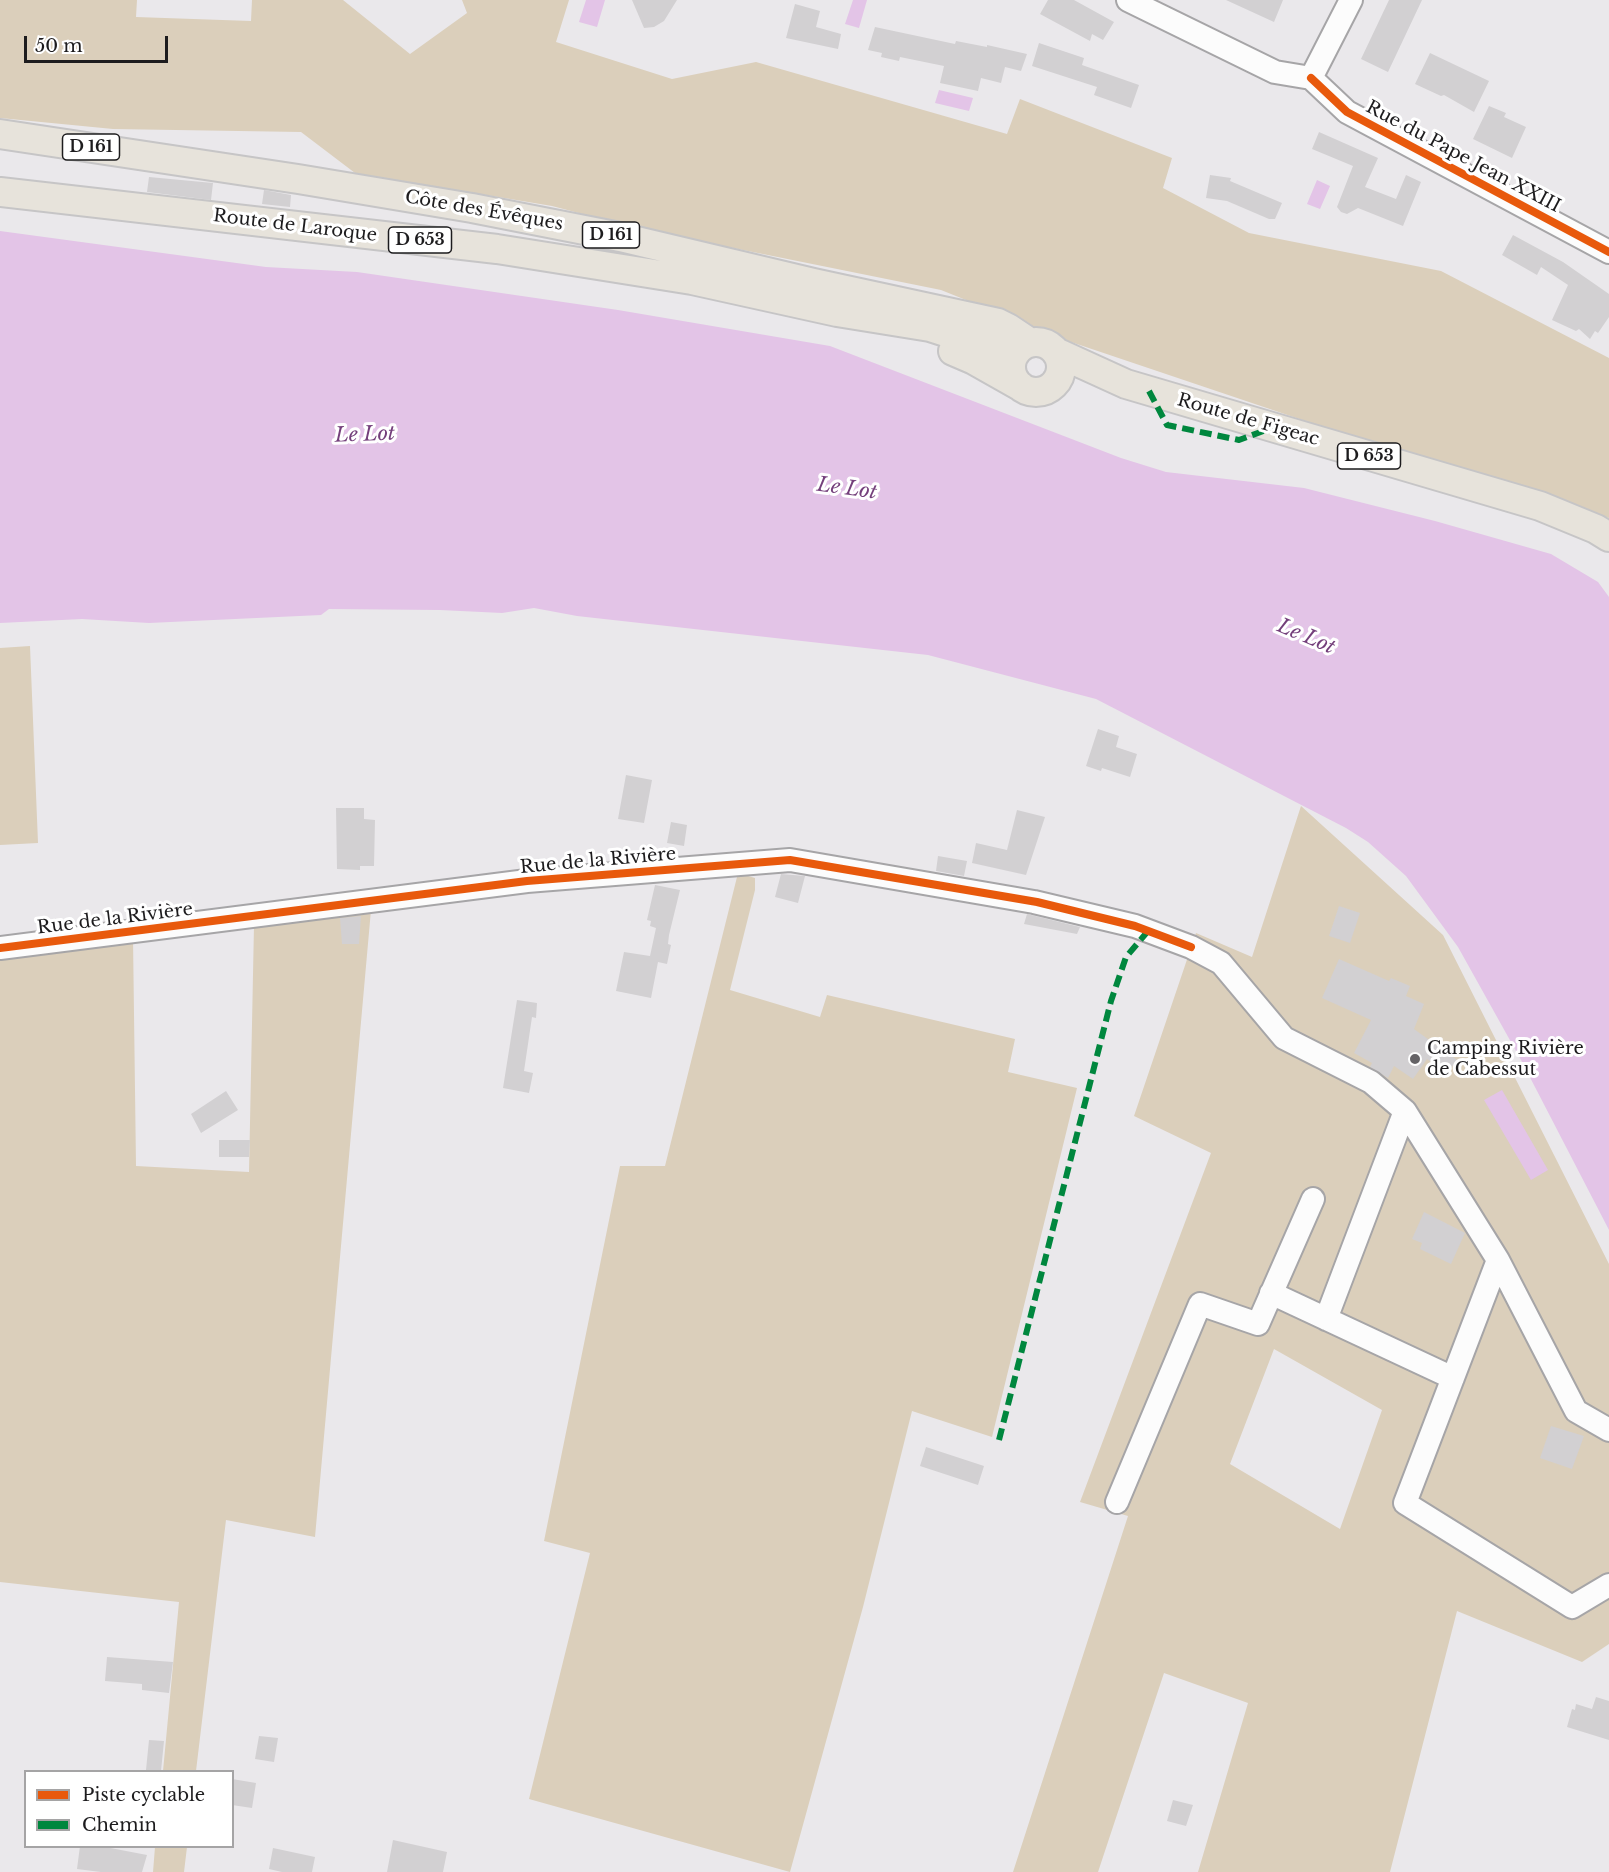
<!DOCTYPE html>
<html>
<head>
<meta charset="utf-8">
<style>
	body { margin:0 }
	#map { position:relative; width:1609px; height:1872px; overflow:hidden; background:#eae8eb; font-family:"Libre Baskerville",serif }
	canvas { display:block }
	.legend { position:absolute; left:24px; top:1770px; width:210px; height:78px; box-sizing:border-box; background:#fff; border:2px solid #a5a4a5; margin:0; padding:8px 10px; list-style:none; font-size:18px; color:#1d1c1e }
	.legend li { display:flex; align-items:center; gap:12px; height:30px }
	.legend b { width:30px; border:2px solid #a5a4a5 }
	.scale { position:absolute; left:24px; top:36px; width:144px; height:27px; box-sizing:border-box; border:3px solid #1d1c1e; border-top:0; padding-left:8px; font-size:18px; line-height:21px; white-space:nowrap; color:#1d1c1e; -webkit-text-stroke:4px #fff; paint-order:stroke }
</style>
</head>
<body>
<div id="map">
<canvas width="1609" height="1872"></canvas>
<ul class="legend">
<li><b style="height:8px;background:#e8590c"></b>Piste cyclable</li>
<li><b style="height:8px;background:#00873e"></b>Chemin</li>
</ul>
<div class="scale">50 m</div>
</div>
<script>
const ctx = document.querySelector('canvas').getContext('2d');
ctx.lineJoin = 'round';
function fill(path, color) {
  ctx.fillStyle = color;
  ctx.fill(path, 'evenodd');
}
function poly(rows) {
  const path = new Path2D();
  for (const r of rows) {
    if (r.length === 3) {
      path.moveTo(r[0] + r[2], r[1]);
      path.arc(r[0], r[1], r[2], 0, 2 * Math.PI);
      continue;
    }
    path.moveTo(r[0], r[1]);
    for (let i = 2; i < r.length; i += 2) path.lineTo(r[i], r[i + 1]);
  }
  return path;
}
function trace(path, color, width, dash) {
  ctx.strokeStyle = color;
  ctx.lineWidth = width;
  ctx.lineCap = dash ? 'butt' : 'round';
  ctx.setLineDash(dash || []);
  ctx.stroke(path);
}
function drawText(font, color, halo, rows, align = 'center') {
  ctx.font = font + ' "Libre Baskerville",serif';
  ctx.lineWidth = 6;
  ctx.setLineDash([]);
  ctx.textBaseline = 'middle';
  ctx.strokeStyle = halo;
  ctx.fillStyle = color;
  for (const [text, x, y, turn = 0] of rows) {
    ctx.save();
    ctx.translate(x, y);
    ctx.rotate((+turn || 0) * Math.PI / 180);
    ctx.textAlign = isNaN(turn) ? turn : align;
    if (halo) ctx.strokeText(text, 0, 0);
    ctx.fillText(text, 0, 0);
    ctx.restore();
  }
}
const green = poly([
	[0,0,137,0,136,17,251,21,252,0,343,0,410,54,467,13,462,0,569,0,556,42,672,79,756,62,1007,134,1020,99,1172,158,1163,188,1249,233,1441,271,1609,358,1609,518,1341,433,1071,342,941,290,644,230,552,206,355,173,301,132,113,129,0,118],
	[30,646,38,843,0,845,0,648],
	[1301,806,1443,935,1609,1264,1609,1644,1582,1662,1457,1611,1390,1872,1198,1872,1248,1703,1164,1673,1098,1872,1013,1872,1128,1516,1080,1502,1211,1153,1134,1116,1196,933,1252,957],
	[1274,1349,1382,1410,1340,1529,1230,1464],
	[738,873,755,878,755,890,730,990,820,1017,827,995,1015,1039,1008,1072,1077,1088,992,1437,912,1411,863,1607,790,1872,529,1799,590,1553,544,1541,620,1166,665,1166],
	[371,910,315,1537,226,1520,196,1771,163,1771,179,1602,0,1582,0,956,133,938,136,1166,249,1172,254,925],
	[155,1847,187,1847,184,1872,153,1872]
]);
const water = poly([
	[586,0,605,0,597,27,579,22],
	[853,0,867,0,859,28,845,24],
	[939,90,973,98,969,111,935,103],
	[1317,180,1330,186,1320,209,1307,204],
	[0,231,266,267,357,272,618,310,830,346,1121,458,1166,472,1304,488,1435,521,1551,554,1598,582,1609,597,1609,1230,1521,1060,1458,947,1406,876,1368,842,1346,828,1096,699,928,655,577,616,534,608,502,613,440,610,329,609,321,615,149,623,82,619,0,623],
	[1502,1090,1548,1170,1531,1180,1484,1100]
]);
const building = poly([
	[632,0,677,0,664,21,654,27,644,28],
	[1048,0,1074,0,1114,22,1103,40,1092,34,1090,41,1040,14],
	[1226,0,1283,0,1274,22],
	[1389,0,1422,0,1388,72,1361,59],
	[795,4,820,11,816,27,841,34,838,49,786,38],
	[875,27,955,44,956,41,987,47,987,45,1027,54,1021,71,1005,67,1001,83,981,78,978,91,940,83,944,66,900,57,899,61,881,57,882,53,868,50],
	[1039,43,1084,58,1082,65,1139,85,1131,108,1094,95,1097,87,1032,66],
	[1430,53,1489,81,1474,112,1444,95,1441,96,1415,84],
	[1489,106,1506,113,1504,117,1526,127,1512,158,1473,139],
	[1319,132,1378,158,1365,187,1396,199,1406,175,1421,182,1403,226,1358,208,1347,214,1341,212,1337,207,1353,166,1312,149],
	[1210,175,1231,178,1230,181,1282,203,1275,219,1269,219,1227,201,1206,198],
	[149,177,213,183,211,200,147,192],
	[264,190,291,195,290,207,262,204],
	[1513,235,1563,262,1609,294,1609,317,1598,333,1595,331,1590,339,1579,329,1576,331,1552,320,1568,285,1541,267,1537,275,1502,255],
	[1098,729,1119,736,1116,747,1137,754,1130,777,1102,768,1101,771,1086,766],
	[626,775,652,780,644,823,618,819],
	[336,808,364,808,364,819,375,820,374,866,360,866,360,870,337,869],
	[1017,810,1045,817,1026,875,972,863,976,843,1007,850],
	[671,822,687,825,684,846,667,843],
	[938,856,967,861,964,876,936,871],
	[781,874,805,876,798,903,775,897],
	[655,885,680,890,669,935,668,944,671,945,667,964,658,962,651,998,616,991,624,952,650,956,656,928,650,926,651,921,647,920],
	[1339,906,1360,913,1350,943,1329,936],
	[1027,914,1080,927,1077,934,1024,924],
	[361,916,359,944,342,944,340,918],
	[1339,959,1389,981,1391,978,1410,986,1406,996,1424,1004,1414,1029,1457,1060,1447,1074,1427,1059,1413,1079,1394,1066,1388,1078,1370,1067,1372,1063,1354,1053,1371,1020,1322,998],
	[517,1000,537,1003,536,1018,532,1017,524,1071,533,1073,529,1093,503,1088],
	[226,1091,238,1110,201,1133,191,1114],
	[219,1140,250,1140,249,1157,219,1157],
	[1424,1212,1465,1233,1451,1264,1420,1249,1422,1243,1412,1239],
	[1551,1426,1584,1436,1572,1469,1540,1458],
	[926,1447,984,1466,978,1485,920,1466],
	[107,1657,173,1662,169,1693,142,1690,142,1684,105,1681],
	[1596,1697,1609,1701,1609,1740,1567,1727,1572,1709,1575,1710,1576,1704,1592,1709],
	[259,1736,278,1738,274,1762,255,1759],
	[149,1740,164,1741,161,1771,146,1770],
	[232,1779,256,1783,252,1808,232,1805],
	[1173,1800,1193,1805,1186,1826,1167,1821],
	[393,1840,447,1852,443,1872,387,1872],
	[80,1846,100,1846,147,1855,142,1872,101,1872,77,1869],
	[273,1848,315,1857,312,1872,282,1872,269,1869]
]);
const minor = poly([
	[1128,0,1275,72,1311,78],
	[1311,78,1347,112,1609,252],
	[1311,78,1351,0],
	[0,948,527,881,790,860,1034,902,1135,926,1191,947,1221,963,1284,1038,1371,1082,1405,1111,1498,1260,1576,1411,1609,1430],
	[1498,1260,1405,1503,1572,1607,1609,1585],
	[1271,1293,1453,1378],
	[1326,1319,1405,1111],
	[1117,1502,1200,1304,1258,1324,1313,1199]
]);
const major = poly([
	[0,134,298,179,472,208,620,237,814,283,998,323,1008,328,1029,342],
	[0,192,497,249,692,280,837,312,930,327,1014,354],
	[1036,367,25],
	[953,351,974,360,1020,386],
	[1058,353,1126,384,1540,506,1596,529,1609,537]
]);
const quiet = poly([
	[1149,391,1167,425,1239,440,1274,427],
	[999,1440,1111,1001,1126,957,1148,931]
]);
const cycleway = poly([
	[1311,78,1347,112,1609,252],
	[0,948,527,881,790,860,1037,902,1135,926,1191,947]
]);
const markers = [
	[1415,1059,6,"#656366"]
];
const shields = [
	[91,147,57],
	[611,235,57],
	[420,240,63],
	[1369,456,63]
];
const shieldNames = [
	["D 161",91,147],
	["D 161",611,235],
	["D 653",420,240],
	["D 653",1369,456]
];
const streetNames = [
	["Rue du Pape Jean XXIII",1463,157,28],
	["Côte des Évêques",484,211,10],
	["Route de Laroque",295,226,7],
	["Route de Figeac",1248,420,16],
	["Rue de la Rivière",598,861,-5],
	["Rue de la Rivière",115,919,-7]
];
const poiNames = [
	["Camping Rivière",1427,1049],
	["de Cabessut",1427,1070]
];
const waterNames = [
	["Le Lot",365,435,-2],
	["Le Lot",847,489,8],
	["Le Lot",1306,637,23]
];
fill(green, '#dbcfbb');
fill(water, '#e3c4e7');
fill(building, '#d2d0d2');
trace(minor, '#a6a5a7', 26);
trace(major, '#c6c5c6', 32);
trace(minor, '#fcfcfc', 22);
trace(major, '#e7e3db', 28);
trace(quiet, '#00873e', 6, [12, 6]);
trace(cycleway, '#e8590c', 8);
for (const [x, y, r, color] of markers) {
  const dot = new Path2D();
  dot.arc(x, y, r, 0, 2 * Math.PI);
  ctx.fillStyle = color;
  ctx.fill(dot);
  trace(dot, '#fff', 2);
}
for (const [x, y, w] of shields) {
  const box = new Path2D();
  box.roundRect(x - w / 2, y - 13, w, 26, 4.5);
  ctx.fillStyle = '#fff';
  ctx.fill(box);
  trace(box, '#1d1c1e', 1.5);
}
drawText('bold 16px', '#1d1c1e', null, shieldNames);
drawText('18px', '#1d1c1e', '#fff', streetNames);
drawText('18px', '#1d1c1e', '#fff', poiNames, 'left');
drawText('italic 20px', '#743f7b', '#fff', waterNames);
</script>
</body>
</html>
